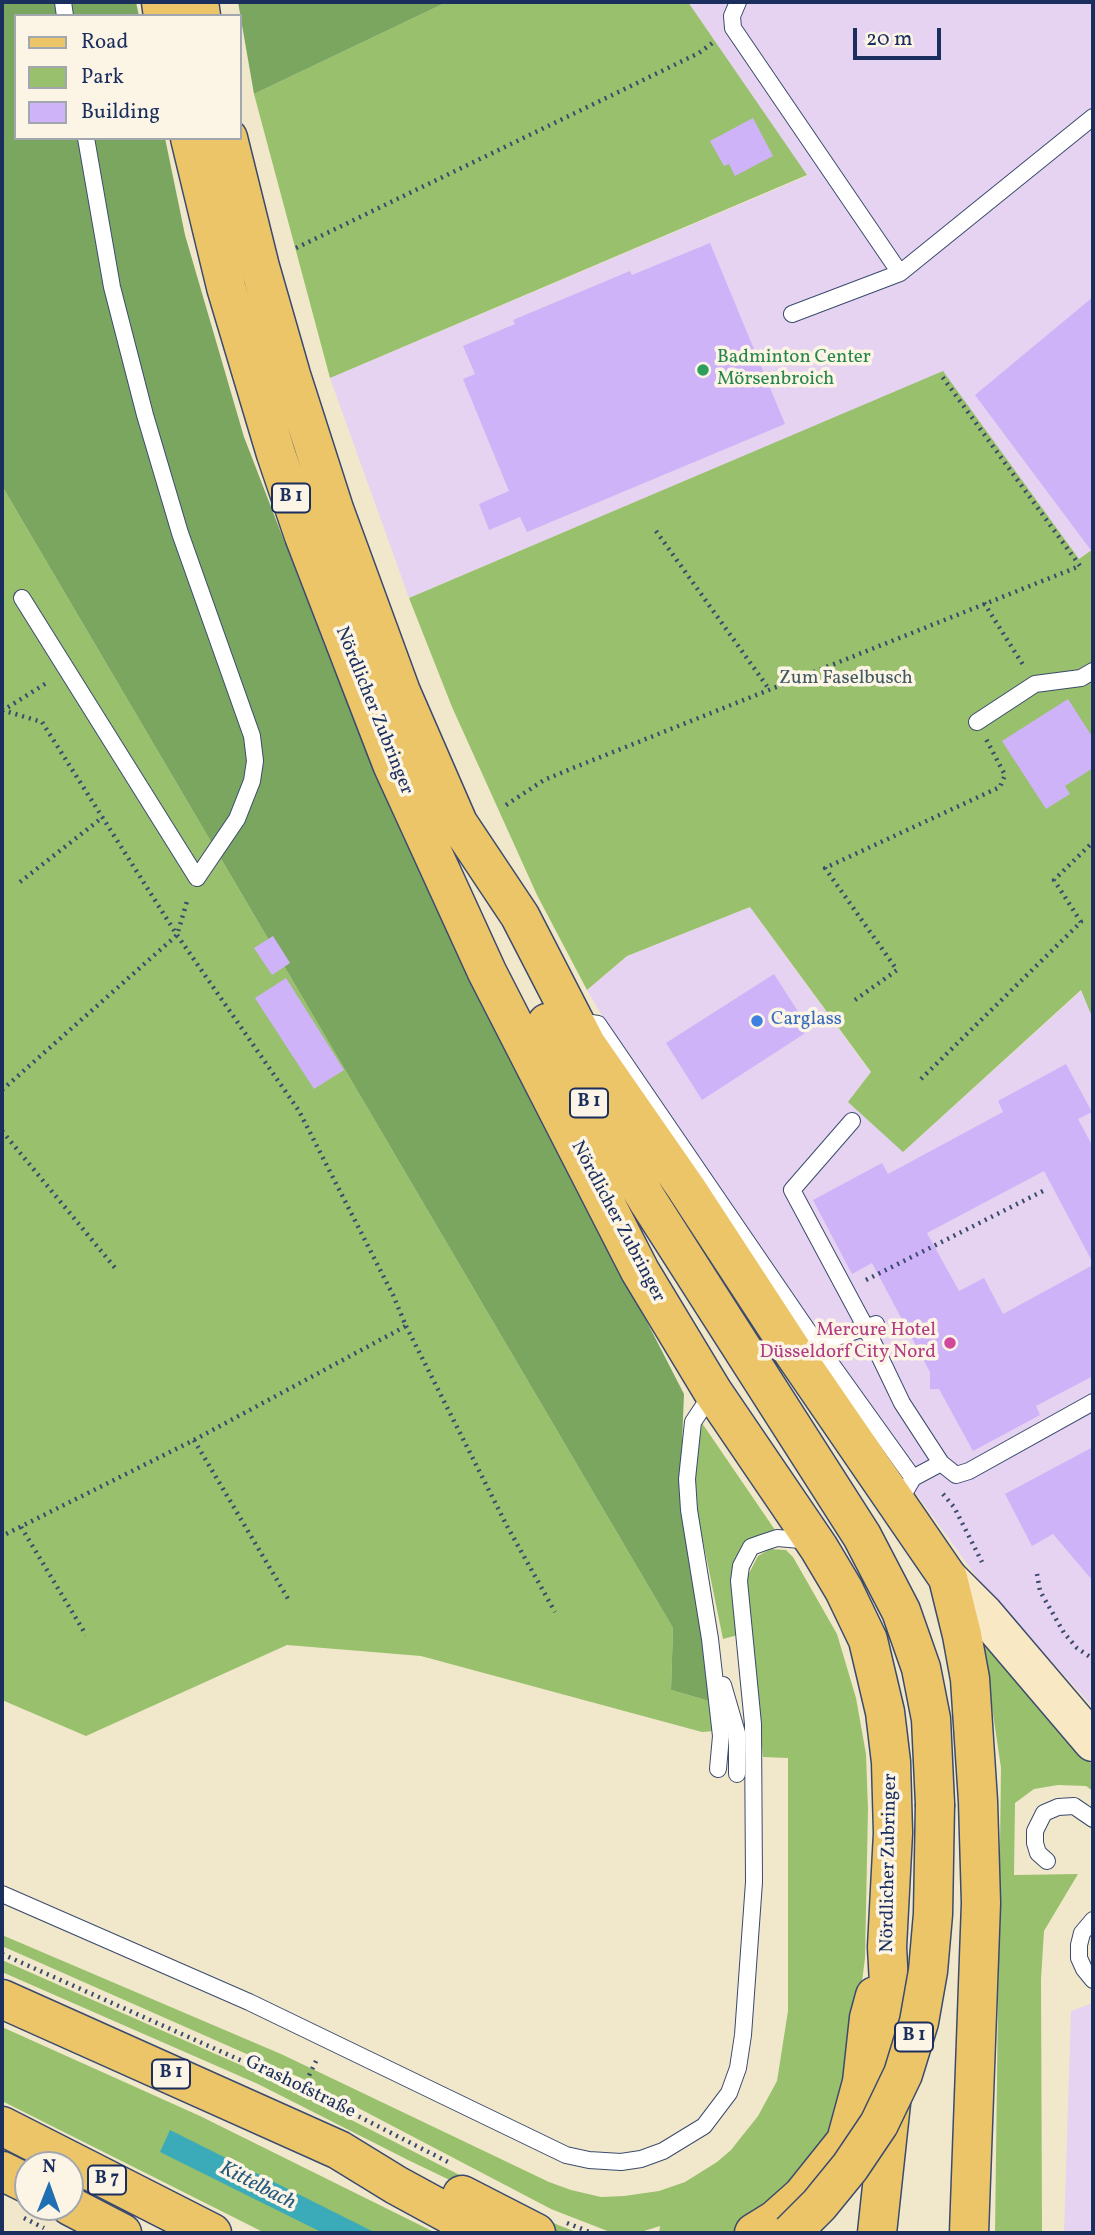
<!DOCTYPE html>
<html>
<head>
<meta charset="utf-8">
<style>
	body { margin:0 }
	#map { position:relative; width:1095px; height:2235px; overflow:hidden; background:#f1e8cb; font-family:Vollkorn,serif }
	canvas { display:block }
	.frame { position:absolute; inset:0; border:4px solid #1b2f5e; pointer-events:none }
	.legend { position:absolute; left:14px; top:14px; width:228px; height:126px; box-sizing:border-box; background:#fcf5e5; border:2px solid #a2a6af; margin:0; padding:9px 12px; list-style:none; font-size:21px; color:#1b2f5e }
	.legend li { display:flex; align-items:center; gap:14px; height:35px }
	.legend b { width:35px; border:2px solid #a2a6af }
	.north { position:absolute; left:14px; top:2151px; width:70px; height:70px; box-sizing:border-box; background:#fcf5e5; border:2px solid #a2a6af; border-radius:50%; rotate:1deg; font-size:19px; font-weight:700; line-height:28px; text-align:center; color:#1b2f5e }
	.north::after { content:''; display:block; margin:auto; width:24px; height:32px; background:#1f6fb2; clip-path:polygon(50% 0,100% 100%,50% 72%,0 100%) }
	.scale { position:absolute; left:853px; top:28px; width:88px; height:32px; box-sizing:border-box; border:4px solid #1b2f5e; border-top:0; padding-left:9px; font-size:21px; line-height:24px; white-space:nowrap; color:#1b2f5e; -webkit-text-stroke:5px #fcf5e5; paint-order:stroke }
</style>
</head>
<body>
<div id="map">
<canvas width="1095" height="2235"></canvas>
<div class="frame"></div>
<ul class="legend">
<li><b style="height:9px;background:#edc569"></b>Road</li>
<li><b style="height:19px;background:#99c06c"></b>Park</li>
<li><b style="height:19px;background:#cfb3f8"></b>Building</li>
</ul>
<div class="north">N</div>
<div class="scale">20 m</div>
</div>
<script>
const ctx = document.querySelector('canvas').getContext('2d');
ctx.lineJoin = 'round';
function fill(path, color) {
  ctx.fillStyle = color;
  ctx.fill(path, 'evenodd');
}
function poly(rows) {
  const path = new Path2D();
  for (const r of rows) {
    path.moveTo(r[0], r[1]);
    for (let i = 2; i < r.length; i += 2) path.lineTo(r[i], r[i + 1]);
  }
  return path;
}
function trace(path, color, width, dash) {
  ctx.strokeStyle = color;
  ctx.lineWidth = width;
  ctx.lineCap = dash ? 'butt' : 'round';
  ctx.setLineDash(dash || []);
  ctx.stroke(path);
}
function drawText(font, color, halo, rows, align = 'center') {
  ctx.font = font + ' Vollkorn,serif';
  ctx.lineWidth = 7;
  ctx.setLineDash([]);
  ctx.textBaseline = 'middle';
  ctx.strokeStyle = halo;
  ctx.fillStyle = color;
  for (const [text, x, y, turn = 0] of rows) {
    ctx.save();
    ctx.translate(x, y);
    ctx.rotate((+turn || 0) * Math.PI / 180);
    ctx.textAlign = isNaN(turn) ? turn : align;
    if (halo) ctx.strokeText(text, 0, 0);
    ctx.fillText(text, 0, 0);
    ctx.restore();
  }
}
const built = poly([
	[688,2,1093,2,1093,549,1079,559,943,372,409,598,330,378,807,176],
	[750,907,871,1073,903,1152,1082,990,1093,1019,1093,1707,987,1591,745,1259,587,990,627,956],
	[1093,2003,1093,2233,1064,2233,1071,2011]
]);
const green = poly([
	[447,2,688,2,807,175,330,378,254,94],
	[943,371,1079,559,1093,549,1093,1019,1081,990,903,1152,848,1102,871,1072,750,907,627,956,587,990,537,895,452,707,409,598],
	[2,486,673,1628,671,1690,709,1701,714,1731,702,1732,421,1656,287,1645,86,1736,2,1700],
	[702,1423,775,1530,747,1544,735,1561,732,1584,738,1635,723,1639,695,1502,694,1475],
	[770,1549,786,1550,793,1557,837,1634,856,1698,866,1754,868,1809,865,1958,852,2061,840,2110,811,2167,739,2230,729,2233,659,2233,660,2226,641,2232,610,2232,551,2209,301,2078,2,1946,2,1935,281,2054,549,2182,571,2190,601,2197,624,2196,659,2191,685,2182,717,2162,731,2150,758,2116,777,2081,788,2011,788,1758,763,1757,746,1579,758,1556],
	[977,1637,1093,1766,1093,1791,1086,1786,1058,1785,1034,1789,1015,1803,1014,1875,1078,1874,1044,1931,1041,1979,1042,2233,995,2233,1001,1768,988,1680],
	[2,1960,261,2074,558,2225,579,2233,556,2231,408,2160,258,2084,2,1972],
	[2,2027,200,2116,436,2233,265,2233,2,2101]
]);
const forest = poly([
	[2,2,136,2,139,16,16,16,16,138,165,138,185,235,244,437,334,670,500,1036,684,1394,681,1468,709,1701,671,1690,673,1628,2,486],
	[238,2,447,2,254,94]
]);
const water = poly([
	[170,2130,376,2233,323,2233,160,2152]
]);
const building = poly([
	[753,118,773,156,735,176,729,164,724,166,710,141],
	[710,243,785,424,527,532,520,517,489,530,479,504,509,491,463,379,475,374,463,346,515,324,513,320,630,271,632,275],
	[1093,297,1093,553,975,395],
	[1068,699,1093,738,1093,768,1065,786,1070,794,1046,809,1002,741],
	[273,936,290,963,272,975,254,948],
	[774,974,810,1030,702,1100,666,1043],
	[286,978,344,1070,314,1089,255,998],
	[1066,1064,1092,1112,1078,1119,1093,1147,1093,1263,1044,1171,927,1233,959,1291,984,1278,1003,1314,1093,1265,1093,1376,1036,1406,1040,1415,973,1451,939,1389,930,1389,930,1372,872,1263,852,1274,813,1200,882,1163,888,1174,1003,1112,998,1101],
	[1093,1447,1093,1581,1053,1534,1032,1546,1005,1494]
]);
const path = poly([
	[296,248,699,53,715,41],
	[656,531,769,689],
	[984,603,1025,668],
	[2,710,42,722,177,935,299,1111,393,1295,406,1326,194,1440,2,1536],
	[2,711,48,682],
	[506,805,544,780,573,768,1080,566,941,375],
	[20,882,103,817],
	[855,1000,897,970,825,868,1000,787,1005,775,986,739],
	[921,1079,1081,922,1054,880,1093,842],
	[2,1090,177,935,188,898],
	[2,1131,116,1269],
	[866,1280,1045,1190],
	[406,1326,507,1526,555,1612],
	[194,1440,290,1602],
	[943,1494,954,1507,982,1562],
	[21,1527,86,1635],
	[1037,1574,1040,1591,1064,1633,1077,1648,1093,1659],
	[2,1954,303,2088,450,2163],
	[303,2088,318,2057],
	[24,2218,44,2228],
	[567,2223,592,2233]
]);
const service = poly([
	[63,2,65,16],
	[738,2,732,16,733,28,900,273],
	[792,314,900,273,1093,117],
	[22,598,197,878,237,819,252,781,255,761,252,736,180,533,145,415,112,287,86,138],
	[977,722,1035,684,1081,678,1093,671],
	[578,1021,598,1024,817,1344,913,1478,898,1504],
	[852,1121,792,1190,866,1328,902,1403,941,1463,913,1478],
	[817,1344,876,1324],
	[713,1392,693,1422,687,1479,689,1510,710,1639,721,1736,718,1769],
	[941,1463,956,1475,969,1471,1093,1402],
	[723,1685,737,1733,737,1774],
	[1047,1861,1038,1853,1035,1843,1035,1831,1044,1813,1058,1807,1074,1806,1093,1819],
	[2,1894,249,2002,566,2155,589,2160,621,2162,641,2159,663,2151,704,2126,729,2093,738,2068,743,2035,754,1882,753,1724,739,1581,741,1566,751,1547,762,1543,777,1538,801,1540,809,1543],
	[1093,1920,1082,1933,1079,1945,1079,1958,1084,1969,1093,1980]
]);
const secondary = poly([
	[948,1578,984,1614,1093,1742]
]);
const primary = poly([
	[161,2,163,16],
	[199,2,201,16],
	[190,138,226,287,276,454,304,536,392,764,487,972,640,1271,713,1392,819,1548,844,1590,868,1640,885,1712,891,1762,893,1833,887,1947,894,2075,877,2233],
	[228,138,260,267,291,375,334,509,401,692,458,823,520,916,586,1044,686,1188,795,1355,948,1578,962,1635,970,1679,978,1801,981,1903,969,2233],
	[547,1023,591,1106,648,1201,862,1536,901,1611,921,1668,931,1719,935,1804],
	[2,1999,339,2150,396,2185,484,2233],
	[2,2126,212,2233],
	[2,2171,28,2184],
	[462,2195,536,2233],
	[70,2206,122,2233],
	[754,2233,775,2220,802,2196,846,2141,862,2082,869,2018,875,1996]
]);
const primaryBridge = poly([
	[791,2233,819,2205,850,2167,879,2124,903,2074,919,2022,928,1971,933,1914,935,1804]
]);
const markers = [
	[703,370,7,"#2e9e5b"],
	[757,1021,7,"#3f7fe0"],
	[950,1343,7,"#d1479c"]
];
const shields = [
	[291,498,38],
	[589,1103,38],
	[914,2037,38],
	[171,2074,38],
	[107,2180,38]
];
const shieldNames = [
	["B 1",291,498],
	["B 1",589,1103],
	["B 1",914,2037],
	["B 1",171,2074],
	["B 7",107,2180]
];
const leisureNames = [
	["Badminton Center",717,359],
	["Mörsenbroich",717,381]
];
const parkNames = [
	["Zum Faselbusch",846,680]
];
const streetNames = [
	["Nördlicher Zubringer",373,711,68],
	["Nördlicher Zubringer",617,1222,62],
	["Nördlicher Zubringer",890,1863,-89],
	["Grashofstraße",300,2088,26]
];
const shopNames = [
	["Carglass",771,1021]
];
const hotelNames = [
	["Mercure Hotel",936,1332],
	["Düsseldorf City Nord",936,1354]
];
const waterNames = [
	["Kittelbach",257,2187,27]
];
fill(built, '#e5d3f1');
fill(green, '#99c06c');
fill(forest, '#7aa660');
fill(water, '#3babb9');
fill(building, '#cfb3f8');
trace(service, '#3b4b6e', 18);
trace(secondary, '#3b4b6e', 41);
trace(primary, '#3b4b6e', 41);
trace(path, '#3b4b6e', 4.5, [2, 5]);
trace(service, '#fff', 16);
trace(secondary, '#f8e8c3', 38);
trace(primary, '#edc569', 38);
trace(primaryBridge, '#3b4b6e', 41, []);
trace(primaryBridge, '#edc569', 38);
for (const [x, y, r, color] of markers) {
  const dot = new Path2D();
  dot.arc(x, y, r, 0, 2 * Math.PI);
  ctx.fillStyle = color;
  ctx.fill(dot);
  trace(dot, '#fcf5e5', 2.5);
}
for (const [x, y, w] of shields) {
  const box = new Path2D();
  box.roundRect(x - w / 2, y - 14.5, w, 29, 5);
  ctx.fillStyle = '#fcf5e5';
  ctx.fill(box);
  trace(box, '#1b2f5e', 2);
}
drawText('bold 18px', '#1b2f5e', null, shieldNames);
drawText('19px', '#27864d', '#fcf5e5', leisureNames, 'left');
drawText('19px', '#415a62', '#fcf5e5', parkNames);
drawText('19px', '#1b2f5e', '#fcf5e5', streetNames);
drawText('19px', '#366cbe', '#fcf5e5', shopNames, 'left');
drawText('19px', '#b23c85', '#fcf5e5', hotelNames, 'right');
drawText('italic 21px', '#265a7e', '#fcf5e5', waterNames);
</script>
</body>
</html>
